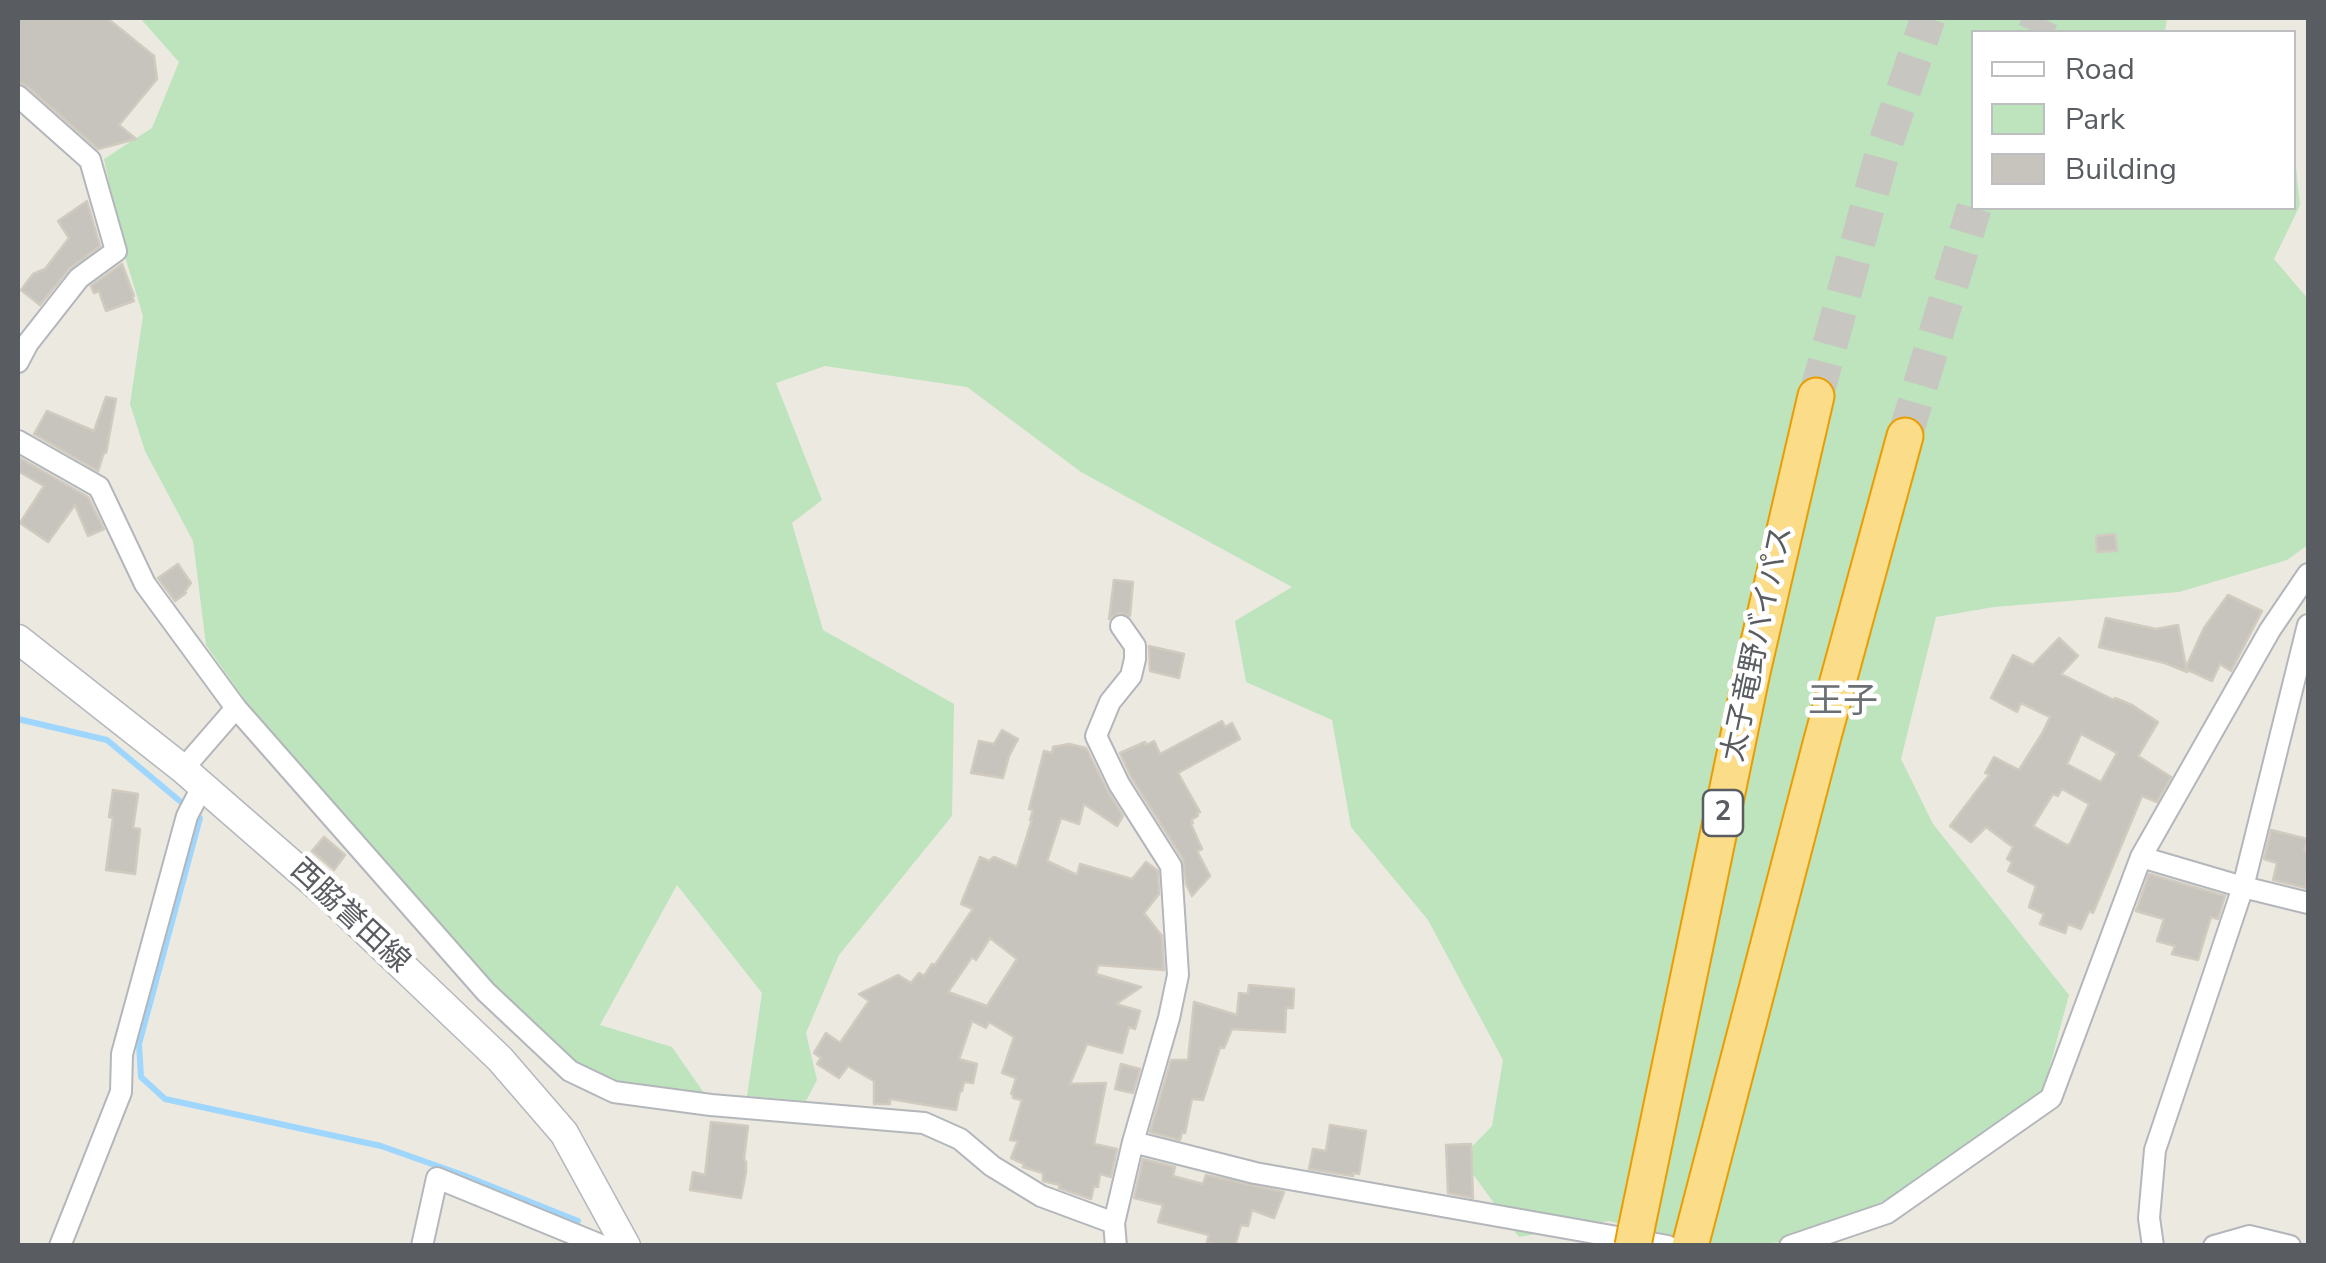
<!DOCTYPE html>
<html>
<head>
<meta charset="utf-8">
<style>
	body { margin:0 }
	#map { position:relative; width:2326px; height:1263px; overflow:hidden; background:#ece9e0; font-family:"Nunito Sans",sans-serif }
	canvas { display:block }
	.frame { position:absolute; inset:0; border:20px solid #595d61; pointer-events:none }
	.legend { position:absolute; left:1971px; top:30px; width:325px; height:180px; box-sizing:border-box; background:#fff; border:2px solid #bdbec0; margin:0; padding:12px 18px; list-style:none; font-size:30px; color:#595d61 }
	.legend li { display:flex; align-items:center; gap:20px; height:50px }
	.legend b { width:50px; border:2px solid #bdbec0 }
</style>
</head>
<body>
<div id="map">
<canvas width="2326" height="1263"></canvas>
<div class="frame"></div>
<ul class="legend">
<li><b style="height:12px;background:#fff"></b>Road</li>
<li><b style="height:28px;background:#bde4bd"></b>Park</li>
<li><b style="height:28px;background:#c7c4be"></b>Building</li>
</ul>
</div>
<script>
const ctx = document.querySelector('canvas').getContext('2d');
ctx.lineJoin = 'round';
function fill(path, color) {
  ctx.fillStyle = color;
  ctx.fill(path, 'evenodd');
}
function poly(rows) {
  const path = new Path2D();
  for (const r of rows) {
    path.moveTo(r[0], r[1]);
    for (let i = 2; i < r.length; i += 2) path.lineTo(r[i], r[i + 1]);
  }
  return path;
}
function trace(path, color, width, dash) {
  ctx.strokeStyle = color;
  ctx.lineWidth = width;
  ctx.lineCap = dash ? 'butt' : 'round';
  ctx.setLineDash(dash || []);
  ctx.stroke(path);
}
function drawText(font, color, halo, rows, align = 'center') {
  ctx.font = font + ' "Nunito Sans","Noto Sans JP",sans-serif';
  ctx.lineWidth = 9;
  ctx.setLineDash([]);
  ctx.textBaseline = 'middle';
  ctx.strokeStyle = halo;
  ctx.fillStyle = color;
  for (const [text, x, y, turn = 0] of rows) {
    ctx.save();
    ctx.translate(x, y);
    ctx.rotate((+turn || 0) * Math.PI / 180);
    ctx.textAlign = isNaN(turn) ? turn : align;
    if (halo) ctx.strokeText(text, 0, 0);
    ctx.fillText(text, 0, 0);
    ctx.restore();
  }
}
const green = poly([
	[140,18,2167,18,2165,32,1974,32,1974,208,2294,208,2294,149,2300,205,2274,259,2308,299,2308,545,2287,560,2179,592,1994,607,1936,617,1901,759,1933,824,2069,995,2042,1095,1889,1198,1811,1238,1754,1245,1710,1245,1609,1221,1519,1237,1461,1158,1492,1126,1503,1060,1428,920,1351,827,1332,720,1246,682,1235,621,1292,587,1081,472,967,387,825,366,776,383,822,500,792,523,823,630,954,704,952,816,839,955,806,1033,817,1080,806,1101,747,1096,762,993,677,885,600,1025,672,1047,704,1093,592,1079,538,1044,288,761,206,645,193,541,145,451,130,404,143,316,123,250,104,159,152,128,179,62]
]);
const stream = poly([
	[18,719,107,740,200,818,139,1044,141,1077,165,1099,381,1146,463,1175,578,1221]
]);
const building = poly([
	[18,18,107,18,154,56,157,79,119,125,136,139,98,149,27,86,18,82,18,18],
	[87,201,100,246,69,269,40,305,21,290,33,274,45,269,69,238,58,221,87,201],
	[122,264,134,296,132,297,134,301,106,311,99,291,94,293,91,286,122,264],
	[106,397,116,399,106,453,104,452,98,471,34,434,47,411,94,431,106,397],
	[20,458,88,497,104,529,88,536,75,505,48,542,20,523,44,486,18,471,20,458],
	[2115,534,2117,551,2097,552,2096,536,2115,534],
	[178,564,191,583,185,591,186,593,175,601,158,578,178,564],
	[1114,580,1133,582,1130,616,1119,613,1109,619,1114,580],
	[2228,595,2262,611,2231,671,2220,664,2212,681,2186,669,2187,672,2165,663,2099,647,2106,618,2156,629,2178,625,2186,667,2204,628,2228,595],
	[2059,638,2078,656,2061,674,2114,700,2115,698,2132,705,2158,722,2138,756,2171,777,2157,802,2142,796,2093,913,2089,911,2081,929,2068,924,2065,933,2040,924,2044,914,2029,907,2036,886,2008,871,2012,862,2007,859,2013,847,1986,827,1971,842,1950,826,1989,775,1985,773,1994,757,2019,770,2043,732,2050,717,2021,703,2017,712,1991,698,2013,655,2033,665,2059,638],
	[2081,734,2117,753,2101,782,2067,764,2081,734],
	[2062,789,2089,804,2070,844,2067,845,2033,826,2053,794,2058,796,2062,789],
	[1149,646,1184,654,1179,678,1150,671,1149,646],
	[1222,721,1225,727,1232,723,1240,739,1178,773,1200,812,1197,813,1198,816,1191,820,1193,823,1191,824,1202,849,1197,851,1210,876,1192,896,1186,884,1183,859,1131,777,1120,753,1145,742,1146,745,1154,741,1160,754,1222,721],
	[1002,730,1018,739,1009,756,1003,778,971,773,979,741,994,744,1002,730],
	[1069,744,1086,748,1107,790,1123,816,1117,826,1084,804,1079,824,1061,818,1047,861,1077,875,1080,864,1132,879,1146,862,1158,871,1159,894,1144,913,1162,936,1164,970,1098,965,1096,974,1141,987,1116,1004,1140,1011,1135,1029,1129,1027,1122,1053,1087,1044,1070,1084,1106,1083,1094,1144,1117,1149,1111,1177,1100,1174,1098,1187,1094,1186,1091,1199,1059,1188,1060,1185,1043,1181,1043,1173,1023,1167,1024,1164,1011,1158,1018,1141,1010,1140,1022,1100,1013,1098,1013,1095,1011,1094,1016,1078,1002,1073,1014,1037,989,1022,986,1028,972,1021,959,1059,977,1064,973,1083,964,1082,962,1091,960,1091,956,1110,890,1099,890,1104,874,1104,874,1081,848,1066,839,1078,817,1064,821,1058,814,1053,826,1033,840,1043,869,1001,859,994,898,975,911,983,919,973,924,976,932,964,935,965,973,909,961,904,980,857,989,861,994,857,1017,867,1032,820,1030,820,1033,810,1029,809,1044,751,1052,753,1053,747,1069,744],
	[990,938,1017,959,987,1006,948,992,972,957,976,960,990,938],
	[113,790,138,794,133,828,140,829,135,874,106,870,113,818,109,817,113,790],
	[2271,830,2307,839,2304,851,2308,853,2306,888,2273,880,2277,863,2264,859,2271,830],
	[324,837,345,855,334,870,312,851,324,837],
	[2149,874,2225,896,2218,919,2211,917,2198,960,2172,954,2175,946,2157,941,2164,919,2136,911,2149,874],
	[1249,985,1294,989,1293,1008,1286,1008,1285,1032,1232,1029,1224,1048,1220,1047,1203,1100,1192,1099,1185,1133,1182,1132,1180,1140,1150,1132,1171,1060,1188,1060,1194,1002,1237,1015,1239,993,1248,994,1249,985],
	[1121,1064,1140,1069,1133,1093,1115,1089,1121,1064],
	[711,1122,748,1126,744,1159,746,1162,746,1172,741,1198,690,1190,693,1172,705,1175,711,1122],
	[1330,1125,1366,1131,1359,1174,1353,1173,1353,1176,1309,1169,1313,1149,1326,1151,1330,1125],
	[1471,1144,1473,1198,1448,1193,1446,1145,1471,1144],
	[1143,1159,1175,1167,1173,1176,1203,1184,1206,1175,1284,1192,1274,1218,1252,1210,1248,1226,1241,1225,1235,1246,1220,1246,1207,1242,1209,1235,1158,1222,1163,1205,1134,1198,1143,1159]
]);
const motorwayTunnel = poly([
	[2035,32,2041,18],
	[1816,396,1882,154,1928,18],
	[1905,436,1974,208]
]);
const minor = poly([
	[18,96,90,160,116,251,79,278,28,343,18,362],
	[18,441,99,487,145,584,236,708,486,992,570,1071,614,1092,711,1105,924,1123,960,1139,992,1166,1041,1196,1114,1223],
	[183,769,236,708],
	[2141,857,2243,887,2308,903],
	[1133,1142,1255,1173,1668,1246],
	[60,1246,121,1092,122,1054,187,816,202,787],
	[422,1246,437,1178,603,1246],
	[1116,1246,1114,1223,1133,1142,1169,1018,1178,975,1171,866,1119,784,1096,736,1110,702,1131,676,1135,659,1135,646,1121,626],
	[1790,1246,1887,1213,2051,1098,2141,857,2270,630,2308,574],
	[2153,1246,2149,1218,2155,1150,2243,887,2308,625],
	[2214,1246,2249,1236,2290,1246]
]);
const secondary = poly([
	[18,639,183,769,331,898,500,1059,564,1133,626,1246]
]);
const motorway = poly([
	[1636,1230,1752,672,1816,396],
	[1690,1246,1822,740,1905,436]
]);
const motorwayBridge = poly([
	[1633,1246,1636,1230]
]);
const shields = [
	[1723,813,40]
];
const shieldNames = [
	["2",1723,813]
];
const streetNames = [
	["太子竜野バイパス",1759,644,-78],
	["西脇誉田線",349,917,43]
];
const quarterNames = [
	["王子",1843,704]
];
fill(green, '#bde4bd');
trace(stream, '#9fd6fe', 6);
fill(building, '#c7c4be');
trace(building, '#d1cbbf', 2.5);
trace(motorwayTunnel, '#c7c6c0', 35, [35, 18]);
trace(minor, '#b3b7bb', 24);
trace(secondary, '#b4b8bd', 31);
trace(motorway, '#ea9d03', 39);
trace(minor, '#fff', 20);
trace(secondary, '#fff', 28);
trace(motorway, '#fbdc88', 35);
trace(motorwayBridge, '#ea9d03', 39, []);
trace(motorwayBridge, '#fbdc88', 35);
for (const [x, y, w] of shields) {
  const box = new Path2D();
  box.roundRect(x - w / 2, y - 23, w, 46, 8);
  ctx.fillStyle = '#fff';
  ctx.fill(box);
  trace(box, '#595d61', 2.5);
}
drawText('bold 28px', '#595d61', null, shieldNames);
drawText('30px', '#595d61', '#fff', streetNames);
drawText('35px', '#6a6f73', '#fff', quarterNames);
</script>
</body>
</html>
